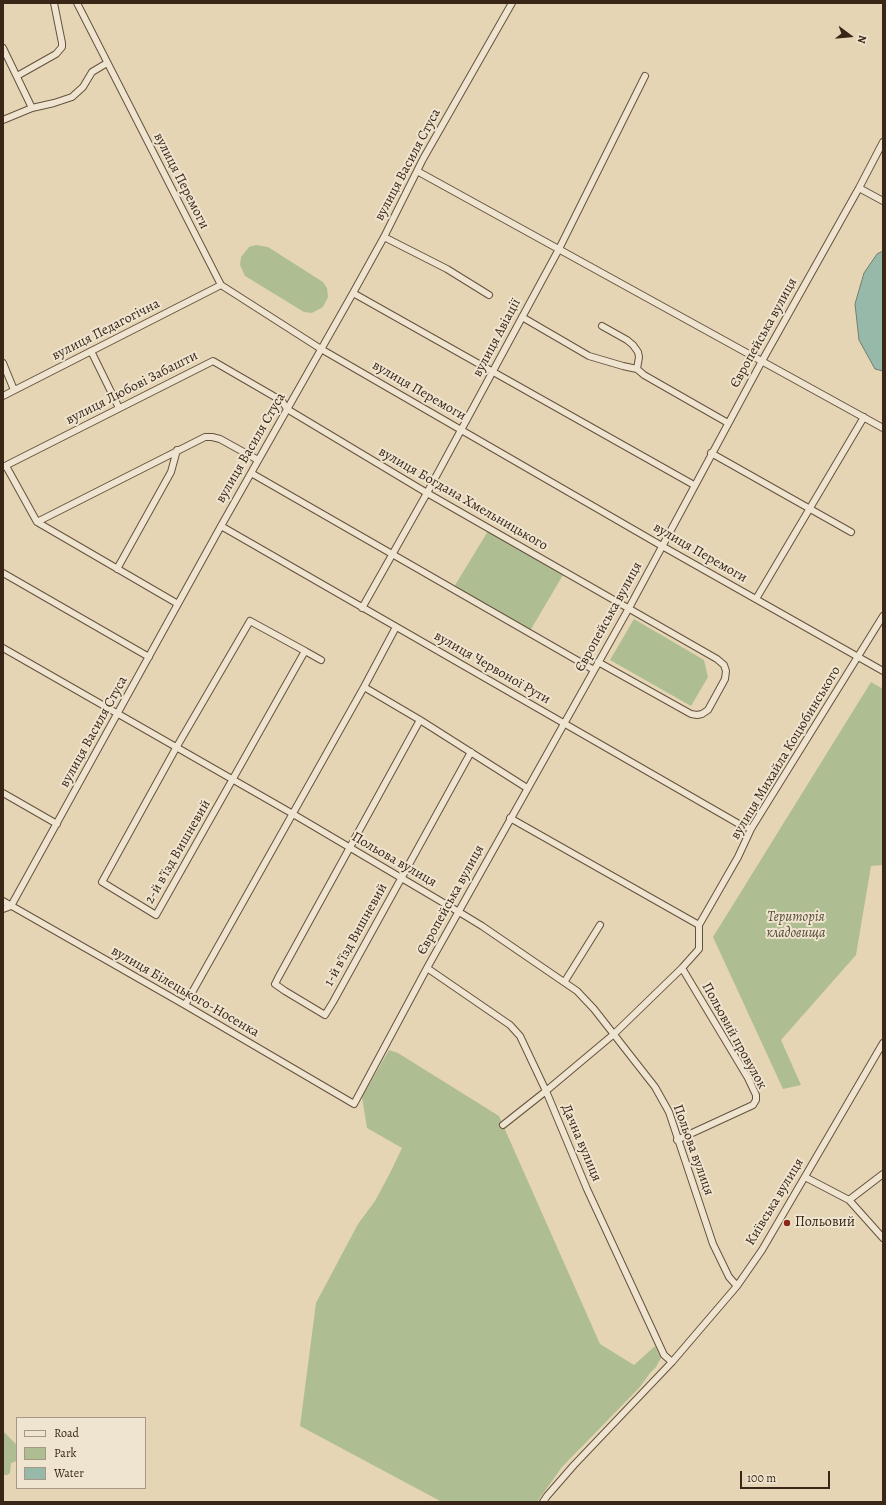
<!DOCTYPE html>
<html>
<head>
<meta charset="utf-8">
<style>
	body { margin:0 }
	#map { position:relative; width:886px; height:1505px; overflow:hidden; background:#e5d5b5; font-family:Alegreya,serif }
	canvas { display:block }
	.frame { position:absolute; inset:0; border:4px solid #3a2616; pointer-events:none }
	.legend { position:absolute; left:16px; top:1417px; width:130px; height:72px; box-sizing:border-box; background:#eee4cf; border:1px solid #a69885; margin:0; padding:5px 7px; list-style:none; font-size:12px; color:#3a2616 }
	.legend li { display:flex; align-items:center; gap:8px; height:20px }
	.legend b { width:20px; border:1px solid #a69885 }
	.north { position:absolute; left:830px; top:16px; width:40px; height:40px; -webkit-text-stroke:3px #eee4cf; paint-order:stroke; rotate:106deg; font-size:11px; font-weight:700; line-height:16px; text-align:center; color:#3a2616 }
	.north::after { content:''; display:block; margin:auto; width:14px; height:18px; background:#3a2616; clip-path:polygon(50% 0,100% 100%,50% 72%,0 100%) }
	.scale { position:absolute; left:740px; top:1471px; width:90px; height:18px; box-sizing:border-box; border:2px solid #3a2616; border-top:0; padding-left:5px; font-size:12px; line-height:14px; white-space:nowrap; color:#3a2616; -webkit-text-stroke:3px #eee4cf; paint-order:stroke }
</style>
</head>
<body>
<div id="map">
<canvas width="886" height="1505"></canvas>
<div class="frame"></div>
<ul class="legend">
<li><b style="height:5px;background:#eee4cf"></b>Road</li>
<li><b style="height:11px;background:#afbe92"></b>Park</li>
<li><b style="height:11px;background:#96b9aa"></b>Water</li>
</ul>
<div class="north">N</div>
<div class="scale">100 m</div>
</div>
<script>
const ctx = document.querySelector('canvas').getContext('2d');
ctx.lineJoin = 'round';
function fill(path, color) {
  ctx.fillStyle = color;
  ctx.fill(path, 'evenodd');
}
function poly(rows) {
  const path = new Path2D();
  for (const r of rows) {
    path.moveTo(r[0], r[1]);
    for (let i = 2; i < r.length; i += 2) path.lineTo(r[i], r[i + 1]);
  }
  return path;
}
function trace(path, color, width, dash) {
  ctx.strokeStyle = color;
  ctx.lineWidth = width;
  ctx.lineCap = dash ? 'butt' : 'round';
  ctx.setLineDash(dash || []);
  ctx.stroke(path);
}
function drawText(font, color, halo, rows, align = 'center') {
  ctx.font = font + ' Alegreya,serif';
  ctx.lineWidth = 4;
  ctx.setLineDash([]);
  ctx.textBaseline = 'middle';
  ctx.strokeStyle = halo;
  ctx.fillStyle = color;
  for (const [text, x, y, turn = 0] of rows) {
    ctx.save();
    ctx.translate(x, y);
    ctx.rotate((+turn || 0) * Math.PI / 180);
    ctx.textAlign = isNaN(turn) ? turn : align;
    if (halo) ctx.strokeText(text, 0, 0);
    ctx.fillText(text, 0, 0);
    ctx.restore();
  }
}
const green = poly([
	[256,245,268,247,323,282,327,288,328,297,323,307,312,313,304,312,245,276,240,265,241,257,249,247],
	[488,531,563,575,530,631,454,587],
	[634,619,704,660,708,677,691,706,610,660],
	[871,682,883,689,883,865,871,866,856,955,781,1040,801,1085,783,1089,713,937],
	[389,1050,398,1053,499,1116,600,1344,634,1365,655,1346,661,1358,656,1367,650,1373,640,1387,562,1467,537,1502,442,1502,300,1426,316,1303,358,1224,375,1201,390,1173,402,1148,367,1128,362,1097],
	[3,1431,17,1445,17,1461,11,1463,10,1473,7,1475,3,1475]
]);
const water = poly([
	[883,251,883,371,875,369,859,340,855,304,864,273,877,254,883,251]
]);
const minor = poly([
	[77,3,221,285,321,349,662,546,883,671],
	[3,48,32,108],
	[17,76,56,54,62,47,62,43,54,3],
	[3,120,32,108,54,103,72,97,83,87,92,72,107,63],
	[417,171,883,428],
	[859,188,883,201],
	[384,237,447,269,489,295],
	[353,293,694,485],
	[522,317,589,356,623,366,637,369,644,375,728,423],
	[602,326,627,340,633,345,638,352,639,357,637,369],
	[91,351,119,408],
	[3,363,14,390],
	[3,396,221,285],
	[711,453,851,532],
	[6,466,37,522,178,604],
	[3,467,213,361,282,401,287,409,427,493,717,659,724,665,726,671,725,679,708,710,702,714,697,715,691,714,598,662],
	[251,473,594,670],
	[37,522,205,437,212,437,220,439,258,460],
	[221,526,739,824,751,829],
	[117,569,171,472,177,450],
	[3,573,149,657],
	[756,599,864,417],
	[362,608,427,493,559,249,645,76],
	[250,621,305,651,156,915,102,882,176,748,250,621],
	[3,648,293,814,459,912,482,926,577,991,594,1009,655,1087,669,1112,713,1244,729,1277,737,1286],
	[305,651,321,660],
	[364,687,396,627],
	[420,720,278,978,275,984,285,991,325,1015,333,1002,471,752],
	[3,793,57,824],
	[510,818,699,925],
	[3,901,185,1005,354,1104,427,968,629,608,762,361,859,188,883,142],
	[3,909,11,906,221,526,353,293,384,237,423,159,512,3],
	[427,968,510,1025,520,1036,546,1091,587,1189,664,1355,672,1362],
	[565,981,600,925],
	[185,1005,364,687,420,720,527,788],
	[503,1125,546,1091,614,1034,682,968,699,949,699,925,738,857,751,829,883,616],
	[677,1140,753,1105,756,1100,756,1095,748,1078,682,968],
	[805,1177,849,1200,883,1238],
	[849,1200,883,1174],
	[543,1502,547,1496,574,1465,672,1362,737,1286,762,1250,883,1043]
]);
const markers = [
	[787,1223,4,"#8f2418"]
];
const streetNames = [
	["вулиця Василя Стуса",408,165,-62],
	["вулиця Перемоги",181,181,63],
	["вулиця Педагогічна",106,330,-27],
	["Європейська вулиця",764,333,-61],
	["вулиця Авіації",497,338,-62],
	["вулиця Любові Забашти",132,388,-27],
	["вулиця Перемоги",419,391,30],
	["вулиця Василя Стуса",251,448,-60],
	["вулиця Богдана Хмельницького",463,499,30],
	["вулиця Перемоги",700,553,30],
	["Європейська вулиця",609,617,-61],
	["вулиця Червоної Рути",492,668,30],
	["вулиця Василя Стуса",94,732,-61],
	["вулиця Михайла Коцюбинського",786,753,-59],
	["2-й вʼїзд Вишневий",178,852,-60],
	["Польова вулиця",394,860,30],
	["Європейська вулиця",451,900,-61],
	["1-й в'їзд Вишневий",356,935,-61],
	["вулиця Білецького-Носенка",185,992,30],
	["Польовий провулок",734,1036,61],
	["Дачна вулиця",581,1143,67],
	["Польова вулиця",693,1150,70],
	["Київська вулиця",775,1202,-59]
];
const parkNames = [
	["Територія",796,918],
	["кладовища",796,934]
];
const poiNames = [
	["Польовий",795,1223]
];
fill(green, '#afbe92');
fill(water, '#96b9aa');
trace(water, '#717e6f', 1);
trace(minor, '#65523e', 8);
trace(minor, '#eee4cf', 6);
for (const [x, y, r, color] of markers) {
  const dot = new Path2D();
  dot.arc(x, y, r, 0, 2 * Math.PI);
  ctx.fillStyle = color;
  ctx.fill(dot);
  trace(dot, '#eee4cf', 1.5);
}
drawText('14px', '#3a2616', '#eee4cf', streetNames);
drawText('italic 14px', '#574c35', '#eee4cf', parkNames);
drawText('14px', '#3a2616', '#eee4cf', poiNames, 'left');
</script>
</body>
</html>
